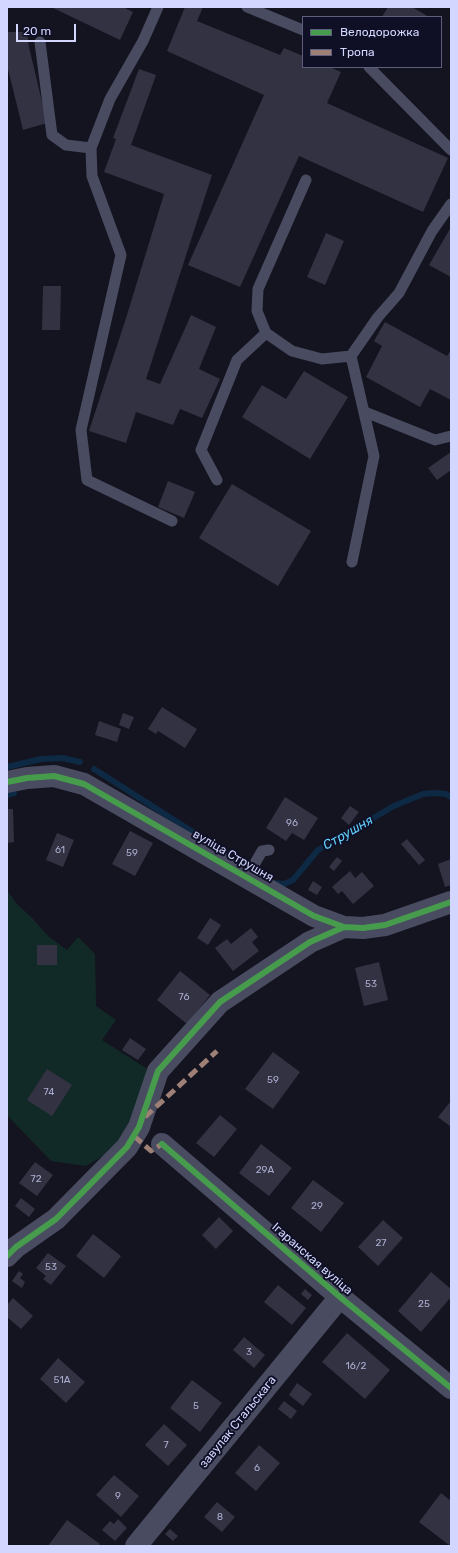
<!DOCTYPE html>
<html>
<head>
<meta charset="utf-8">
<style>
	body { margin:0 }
	#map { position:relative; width:458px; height:1553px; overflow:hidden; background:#141420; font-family:Rubik,sans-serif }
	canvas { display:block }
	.frame { position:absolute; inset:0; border:8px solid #d3d6ff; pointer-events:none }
	.legend { position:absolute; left:302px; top:16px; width:140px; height:52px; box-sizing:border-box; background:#0f0f25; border:1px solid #5d5f7c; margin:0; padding:5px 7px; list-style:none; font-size:12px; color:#d3d6ff }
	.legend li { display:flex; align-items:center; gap:8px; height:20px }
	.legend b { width:20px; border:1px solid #5d5f7c }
	.scale { position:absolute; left:16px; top:24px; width:60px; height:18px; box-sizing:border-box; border:2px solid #d3d6ff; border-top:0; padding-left:5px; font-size:12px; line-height:14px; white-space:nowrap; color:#d3d6ff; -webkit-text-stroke:3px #0f0f25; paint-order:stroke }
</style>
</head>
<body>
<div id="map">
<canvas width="458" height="1553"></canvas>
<div class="frame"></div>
<ul class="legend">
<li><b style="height:5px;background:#469c4c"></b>Велодорожка</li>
<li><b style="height:5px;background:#9e8076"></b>Тропа</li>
</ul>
<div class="scale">20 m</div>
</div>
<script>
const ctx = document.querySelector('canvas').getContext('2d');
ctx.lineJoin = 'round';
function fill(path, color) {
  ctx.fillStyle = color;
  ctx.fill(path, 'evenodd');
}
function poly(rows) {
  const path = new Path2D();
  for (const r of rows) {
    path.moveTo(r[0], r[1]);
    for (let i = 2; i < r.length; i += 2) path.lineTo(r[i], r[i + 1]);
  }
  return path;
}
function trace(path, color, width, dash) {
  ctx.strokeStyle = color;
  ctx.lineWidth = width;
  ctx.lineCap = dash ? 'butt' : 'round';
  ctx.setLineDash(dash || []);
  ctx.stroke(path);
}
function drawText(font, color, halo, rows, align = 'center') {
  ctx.font = font + ' Rubik,sans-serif';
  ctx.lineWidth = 4;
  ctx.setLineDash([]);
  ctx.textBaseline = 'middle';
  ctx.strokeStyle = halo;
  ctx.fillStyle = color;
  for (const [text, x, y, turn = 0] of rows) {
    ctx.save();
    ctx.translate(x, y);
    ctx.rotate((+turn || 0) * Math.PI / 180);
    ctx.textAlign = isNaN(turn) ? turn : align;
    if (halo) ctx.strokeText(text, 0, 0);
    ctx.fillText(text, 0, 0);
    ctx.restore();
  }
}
const green = poly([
	[7,890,16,903,33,919,49,937,67,950,78,937,95,954,96,1006,116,1020,102,1040,152,1072,118,1147,86,1166,51,1161,7,1115]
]);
const stream = poly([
	[7,767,41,759,62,758,80,762],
	[94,769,229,855],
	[7,795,14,793],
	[272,883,284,884,293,880,318,850,394,806,423,794,435,793,446,794,451,797]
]);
const building = poly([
	[51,7,123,7,133,12,120,40],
	[185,7,203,7,197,21,280,55,284,48,303,56,303,67,330,67,341,72,327,103,448,158,423,212,299,156,240,287,188,265,264,95,167,51],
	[388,7,412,7,429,17,382,17],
	[7,32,27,32,29,47,47,123,23,130,7,65],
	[139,69,156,75,131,145,212,175,146,379,160,384,191,315,216,327,199,369,220,379,202,418,180,409,173,425,136,412,126,443,89,431,127,315,164,194,104,172,116,139,113,138],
	[451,227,451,277,429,265],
	[326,233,344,241,325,285,307,277],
	[43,286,61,286,60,330,42,330],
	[385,322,447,356,451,350,451,400,430,389,420,407,366,377,382,346,374,341],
	[304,371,348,397,310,459,242,417,262,385,286,399],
	[451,452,451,470,437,480,428,468],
	[168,481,195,492,184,518,158,507],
	[232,484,311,531,278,586,199,538],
	[162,707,197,729,185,748,158,731,156,734,148,729],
	[123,713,134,717,129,729,119,725],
	[99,721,121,729,117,742,95,735],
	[285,797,318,818,304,840,292,833,286,841,266,828],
	[350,806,359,812,349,825,341,818],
	[7,809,13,809,14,842,7,843],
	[130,831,153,843,135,876,112,864],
	[57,833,74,840,63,867,46,860],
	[407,839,425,860,419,865,401,844],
	[337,857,342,861,334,871,329,867],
	[451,859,451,885,445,887,438,864],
	[350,871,355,878,362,872,374,886,353,904,342,891,338,894,332,887],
	[313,881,322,887,317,895,308,890],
	[210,918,221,925,208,945,197,938],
	[251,928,258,937,252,942,259,951,233,971,215,948,227,939,231,944],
	[37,945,57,945,57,965,37,965],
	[379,962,388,1000,364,1006,355,968],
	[180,971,210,995,187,1024,157,1000],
	[130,1038,146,1049,138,1060,122,1050],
	[273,1052,300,1072,273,1109,245,1089],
	[47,1069,72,1085,52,1116,27,1100],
	[451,1101,451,1127,438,1117],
	[220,1115,237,1129,214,1157,196,1143],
	[261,1144,292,1168,269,1196,239,1173],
	[35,1162,53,1175,37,1196,19,1183],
	[313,1180,344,1203,321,1232,291,1208],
	[21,1198,35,1209,29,1217,15,1206],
	[219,1217,233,1231,216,1249,202,1235],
	[383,1220,403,1238,378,1266,358,1247],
	[93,1234,121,1256,104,1278,76,1256],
	[48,1253,66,1266,51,1285,43,1279,46,1276,36,1268],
	[19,1271,23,1274,20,1278,25,1282,22,1288,12,1281],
	[431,1272,451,1289,451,1297,421,1332,398,1311],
	[278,1285,306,1308,292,1325,264,1302],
	[305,1289,312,1295,308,1300,301,1294],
	[13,1298,33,1316,21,1329,7,1317,7,1305],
	[347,1333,390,1370,365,1399,322,1362],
	[244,1337,265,1355,254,1368,233,1350],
	[58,1358,85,1382,66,1403,40,1379],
	[192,1380,222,1403,200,1432,170,1408],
	[297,1383,312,1394,303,1406,289,1395],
	[284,1401,297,1411,291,1419,278,1409],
	[164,1424,187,1445,168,1466,145,1445],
	[259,1445,280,1463,256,1491,235,1473],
	[114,1475,139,1496,121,1517,96,1495],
	[441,1493,451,1501,451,1543,449,1545,419,1522],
	[217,1502,235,1517,222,1532,204,1517],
	[118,1519,127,1528,115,1541,102,1530,110,1521,114,1524],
	[67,1520,100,1544,98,1546,48,1546],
	[170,1529,178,1536,173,1541,165,1534]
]);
const service = poly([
	[158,7,143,41,110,99,91,148,92,176,121,255,81,430,87,480,172,521],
	[247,7,303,30],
	[40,42,52,135,66,145,91,148],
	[369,67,451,150],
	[306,180,258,289,257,311,266,333,292,351,322,359,351,356],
	[365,412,435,440,451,436],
	[217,480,201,450,237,360,266,333],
	[352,562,374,456,351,356,378,317,399,293,432,231,451,204],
	[247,877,262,851,269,850]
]);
const minor = poly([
	[7,782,27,778,54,776,84,784,314,916,344,927,363,928,385,925,451,902],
	[162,1144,340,1297,451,1388],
	[7,1256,16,1247,56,1219,127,1147,139,1127,158,1071,220,1002,310,942,344,927],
	[136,1546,340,1297]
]);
const quiet = poly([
	[145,1117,217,1051],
	[134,1136,151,1151,162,1144]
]);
const cycleway = poly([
	[7,782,27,778,54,776,84,784,314,916,344,927,363,928,385,925,451,902],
	[162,1144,340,1297,451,1388],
	[7,1256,16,1247,56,1219,127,1147,139,1127,158,1071,220,1002,310,942,344,927]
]);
const numberNames = [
	["96",292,823],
	["61",60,850],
	["59",132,853],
	["53",371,984],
	["76",184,997],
	["59",273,1080],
	["74",49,1092],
	["29А",265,1170],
	["72",36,1179],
	["29",317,1206],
	["27",381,1243],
	["53",51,1267],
	["25",424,1304],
	["3",249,1352],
	["16/2",356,1366],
	["51А",62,1380],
	["5",196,1406],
	["7",166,1445],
	["6",257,1468],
	["9",118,1496],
	["8",220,1517]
];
const streetNames = [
	["вуліца Струшня",233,856,30],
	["Ігаранская вуліца",312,1259,41],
	["завулак Стальскага",238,1422,-51]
];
const waterNames = [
	["Струшня",348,833,-30]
];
fill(green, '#122a27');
trace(stream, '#0d2943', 6);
fill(building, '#323242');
trace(service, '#494b60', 11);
trace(minor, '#494b60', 22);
trace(quiet, '#9e8076', 5, [10, 5]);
trace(cycleway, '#469c4c', 6);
drawText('10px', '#abadd0', null, numberNames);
drawText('12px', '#d3d6ff', '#0f0f25', streetNames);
drawText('italic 13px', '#62d1fd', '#0f0f25', waterNames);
</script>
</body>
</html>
